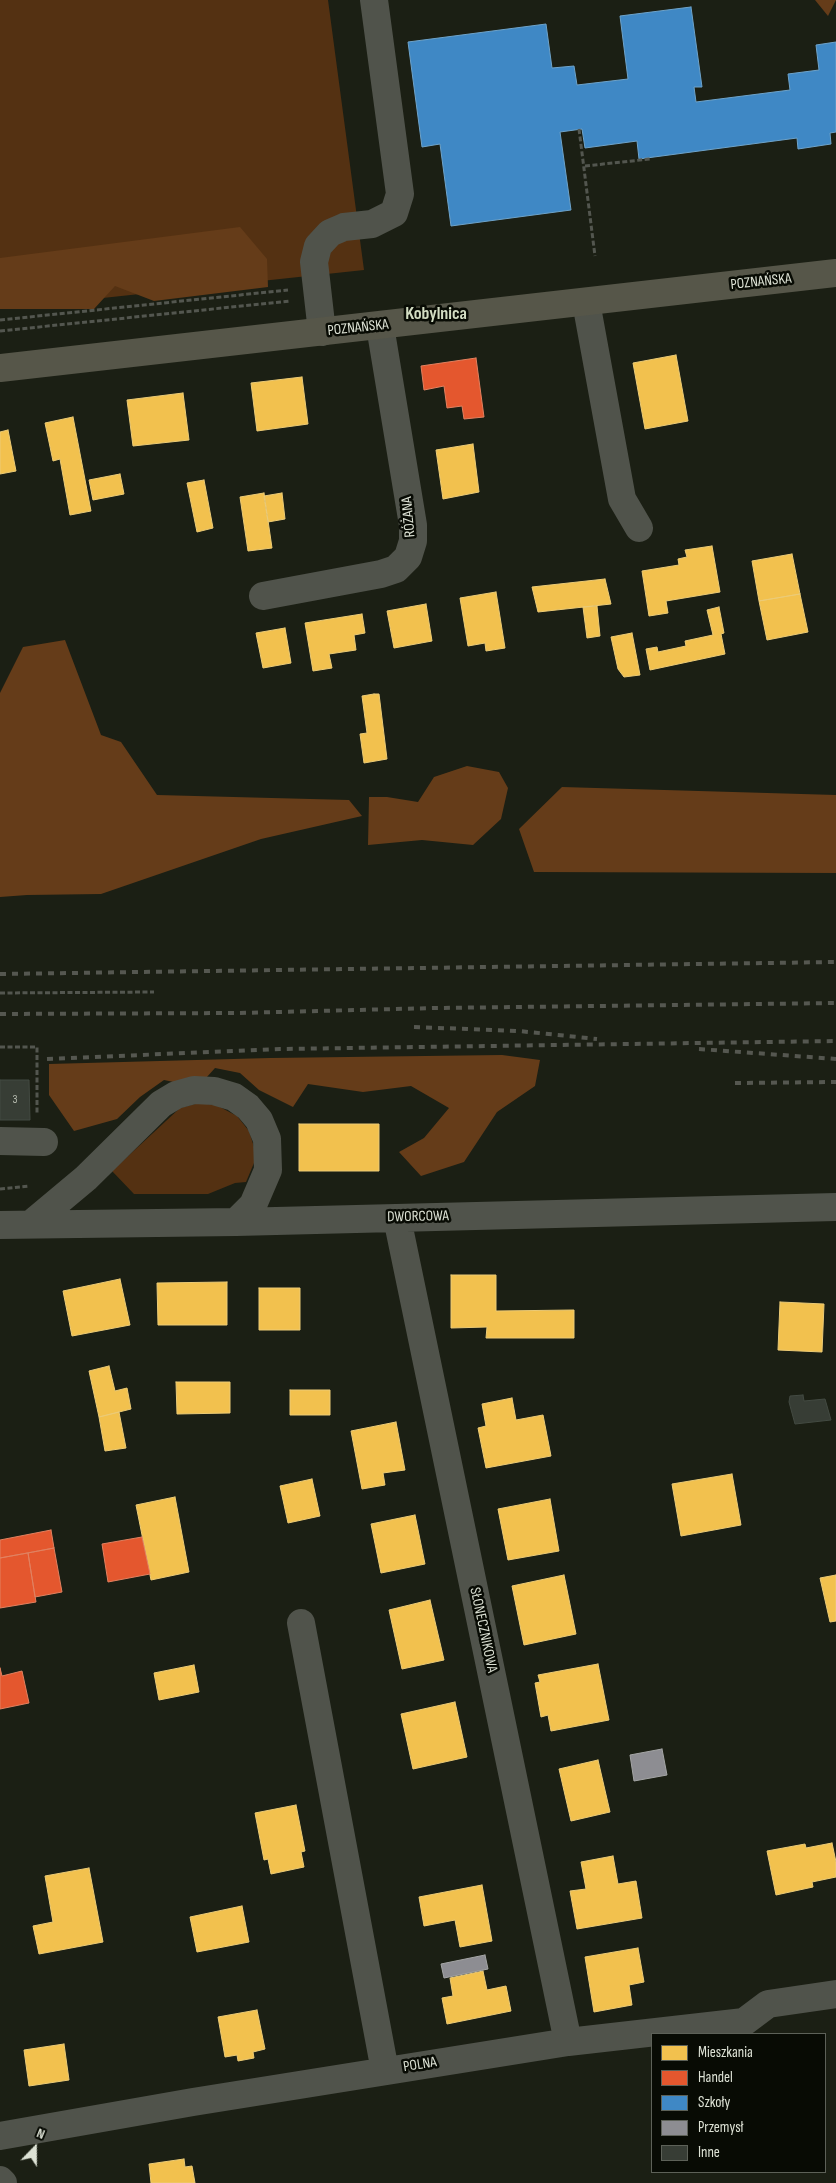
<!DOCTYPE html>
<html>
<head>
<meta charset="utf-8">
<style>
	body { margin:0 }
	#map { position:relative; width:836px; height:2183px; overflow:hidden; background:#1b1f14; font-family:"Sofia Sans Condensed",sans-serif }
	canvas { display:block }
	.legend { position:absolute; left:651px; top:2033px; width:175px; height:140px; box-sizing:border-box; background:#080b04; border:1px solid #5d6158; margin:0; padding:6px 9px; list-style:none; font-size:15px; color:#dde2d5 }
	.legend li { display:flex; align-items:center; gap:10px; height:25px }
	.legend b { width:25px; border:1px solid #5d6158 }
	.north { position:absolute; left:10px; top:2123px; width:50px; height:50px; -webkit-text-stroke:4px #080b04; paint-order:stroke; rotate:22deg; font-size:14px; font-weight:700; line-height:20px; text-align:center; color:#dde2d5 }
	.north::after { content:''; display:block; margin:auto; width:18px; height:22px; background:#dde2d5; clip-path:polygon(50% 0,100% 100%,50% 72%,0 100%) }
</style>
</head>
<body>
<div id="map">
<canvas width="836" height="2183"></canvas>
<ul class="legend">
<li><b style="height:14px;background:#f2c14e"></b>Mieszkania</li>
<li><b style="height:14px;background:#e4572e"></b>Handel</li>
<li><b style="height:14px;background:#3f88c5"></b>Szkoły</li>
<li><b style="height:14px;background:#8d8d92"></b>Przemysł</li>
<li><b style="height:14px;background:#373d35"></b>Inne</li>
</ul>
<div class="north">N</div>
</div>
<script>
const ctx = document.querySelector('canvas').getContext('2d');
ctx.lineJoin = 'round';
function fill(path, color) {
  ctx.fillStyle = color;
  ctx.fill(path, 'evenodd');
}
function poly(rows) {
  const path = new Path2D();
  for (const r of rows) {
    path.moveTo(r[0], r[1]);
    for (let i = 2; i < r.length; i += 2) path.lineTo(r[i], r[i + 1]);
  }
  return path;
}
function trace(path, color, width, dash) {
  ctx.strokeStyle = color;
  ctx.lineWidth = width;
  ctx.lineCap = dash ? 'butt' : 'round';
  ctx.setLineDash(dash || []);
  ctx.stroke(path);
}
function drawText(font, color, halo, rows, align = 'center') {
  ctx.font = font + ' "Sofia Sans Condensed",sans-serif';
  ctx.lineWidth = 5;
  ctx.setLineDash([]);
  ctx.textBaseline = 'middle';
  ctx.strokeStyle = halo;
  ctx.fillStyle = color;
  for (const [text, x, y, turn = 0] of rows) {
    ctx.save();
    ctx.translate(x, y);
    ctx.rotate((+turn || 0) * Math.PI / 180);
    ctx.textAlign = isNaN(turn) ? turn : align;
    if (halo) ctx.strokeText(text, 0, 0);
    ctx.fillText(text, 0, 0);
    ctx.restore();
  }
}
const green = poly([
	[0,0,328,0,364,270,0,309],
	[199,1103,216,1105,237,1116,249,1131,254,1147,254,1163,246,1182,235,1183,208,1194,134,1194,112,1171,180,1108]
]);
const forest = poly([
	[815,0,836,0,828,16],
	[240,227,267,259,268,287,154,301,115,286,94,309,0,309,0,258],
	[65,640,101,735,121,742,157,795,349,800,362,816,261,839,101,894,27,895,0,897,0,693,23,647],
	[467,766,499,772,508,788,501,819,473,845,422,840,368,845,369,797,387,797,418,802,434,777],
	[562,787,836,795,836,873,534,872,519,829],
	[502,1055,540,1060,535,1086,497,1112,464,1162,421,1176,399,1152,424,1138,449,1108,411,1086,363,1092,308,1084,293,1107,259,1090,240,1073,215,1068,198,1087,164,1080,140,1097,117,1119,74,1131,49,1095,49,1064,270,1058]
]);
const homes = poly([
	[676,355,688,421,645,429,633,363,676,355],
	[302,377,308,424,257,431,251,383,302,377],
	[183,393,189,440,133,446,127,400,183,393],
	[73,417,91,511,70,515,60,459,53,461,45,423,73,417],
	[8,430,16,471,0,474,0,432,8,430],
	[473,444,479,492,443,499,436,450,473,444],
	[120,474,124,494,93,500,89,480,120,474],
	[204,480,213,528,197,532,187,483,204,480],
	[264,493,272,548,248,551,240,497,264,493],
	[282,493,285,519,268,522,264,496,282,493],
	[712,546,720,592,666,601,668,613,649,616,642,571,679,565,678,559,687,557,685,550,712,546],
	[792,554,800,594,759,601,752,561,792,554],
	[605,579,611,604,538,612,532,587,605,579],
	[496,592,505,648,486,651,485,643,468,646,460,598,496,592],
	[800,594,808,632,767,640,759,601,800,594],
	[426,604,432,641,394,648,387,611,426,604],
	[597,606,600,636,587,638,583,607,597,606],
	[719,607,724,633,721,634,725,654,650,670,646,649,657,647,658,652,686,646,685,641,713,635,707,610,719,607],
	[362,614,365,633,354,635,356,650,329,654,332,668,313,671,305,623,362,614],
	[285,628,291,663,263,668,256,633,285,628],
	[632,633,640,675,624,677,618,669,611,637,632,633],
	[374,694,379,694,387,759,364,763,360,734,367,733,362,696,374,694],
	[299,1124,379,1124,379,1171,299,1171,299,1124],
	[451,1275,496,1275,496,1311,574,1310,574,1338,486,1338,487,1327,451,1328,451,1275],
	[120,1279,130,1325,72,1336,63,1291,120,1279],
	[227,1282,227,1325,158,1325,157,1283,227,1282],
	[259,1288,300,1288,300,1330,259,1330,259,1288],
	[780,1302,824,1304,822,1352,778,1350,780,1302],
	[109,1366,115,1391,127,1388,131,1409,99,1417,89,1371,109,1366],
	[176,1382,230,1382,230,1413,177,1414,176,1382],
	[290,1390,330,1390,330,1415,290,1415,290,1390],
	[512,1398,516,1420,543,1415,551,1456,486,1468,478,1428,486,1426,482,1404,512,1398],
	[119,1412,126,1448,105,1451,99,1417,119,1412],
	[396,1422,405,1470,383,1473,385,1485,362,1489,351,1431,396,1422],
	[732,1474,741,1525,681,1536,672,1484,732,1474],
	[312,1479,320,1516,288,1523,280,1486,312,1479],
	[175,1497,189,1572,151,1580,136,1505,175,1497],
	[550,1499,559,1551,508,1560,498,1509,550,1499],
	[415,1515,425,1564,381,1573,371,1524,415,1515],
	[564,1575,576,1634,524,1645,512,1586,564,1575],
	[836,1575,836,1621,830,1622,820,1578,836,1575],
	[430,1600,444,1660,402,1669,389,1610,430,1600],
	[598,1664,609,1720,551,1731,548,1715,541,1717,535,1683,540,1682,538,1675,598,1664],
	[194,1665,199,1692,159,1700,154,1673,194,1665],
	[455,1702,467,1757,413,1769,401,1714,455,1702],
	[598,1760,610,1812,571,1821,559,1769,598,1760],
	[296,1805,305,1851,301,1852,304,1867,271,1874,268,1859,264,1860,255,1813,296,1805],
	[832,1843,836,1862,836,1877,812,1882,813,1887,776,1895,767,1851,805,1844,806,1848,832,1843],
	[613,1856,618,1884,636,1881,642,1918,577,1929,570,1891,586,1889,581,1862,613,1856],
	[89,1868,103,1942,39,1954,33,1926,53,1922,45,1876,89,1868],
	[482,1885,492,1941,460,1947,455,1920,424,1926,419,1897,482,1885],
	[242,1906,249,1942,197,1952,190,1917,242,1906],
	[638,1948,644,1982,629,1985,632,2005,594,2012,585,1957,638,1948],
	[483,1971,487,1990,506,1986,511,2011,447,2024,442,1998,453,1996,450,1978,483,1971],
	[257,2010,265,2049,253,2052,254,2058,238,2061,237,2055,225,2057,218,2017,257,2010],
	[64,2044,69,2080,29,2086,24,2050,64,2044],
	[184,2159,185,2167,192,2166,195,2183,151,2183,149,2164,184,2159]
]);
const shops = poly([
	[476,358,484,417,464,419,462,406,447,408,444,386,424,390,421,366,476,358],
	[51,1530,54,1548,0,1558,0,1540,51,1530],
	[142,1537,150,1574,108,1582,102,1544,142,1537],
	[54,1548,62,1592,35,1597,28,1553,54,1548],
	[28,1553,36,1602,0,1608,0,1558,28,1553],
	[0,1668,2,1676,22,1671,29,1703,0,1709,0,1668]
]);
const schools = poly([
	[691,7,702,87,694,87,696,102,790,90,788,74,819,70,816,45,836,42,836,132,830,133,831,144,798,149,797,138,639,159,637,141,585,148,582,129,560,132,571,210,451,226,440,144,422,147,408,42,546,24,552,68,574,66,577,85,628,79,620,16,691,7]
]);
const industry = poly([
	[662,1749,667,1775,634,1781,630,1755,662,1749],
	[485,1955,488,1969,444,1978,441,1964,485,1955]
]);
const building = poly([
	[0,1080,29,1080,30,1120,0,1120,0,1080],
	[803,1395,804,1401,825,1399,831,1420,795,1424,789,1402,790,1396,803,1395]
]);
const path = poly([
	[579,129,595,256],
	[585,166,650,159],
	[0,320,288,290],
	[0,331,290,301],
	[0,993,154,992],
	[0,1047,37,1047,37,1114],
	[0,1189,29,1186]
]);
const minor = poly([
	[586,302,622,499,639,528],
	[322,332,314,262,318,246,330,233,344,227,372,224,394,213,400,194,374,0],
	[263,596,381,574,396,569,408,557,413,541,413,525,380,326],
	[0,1141,44,1142],
	[397,1218,568,2042],
	[31,1224,86,1178,161,1104,176,1095,194,1090,214,1091,234,1097,248,1107,259,1120,267,1139,268,1170,253,1205,236,1222],
	[0,1225,236,1222,836,1207],
	[301,1623,385,2071],
	[0,2136,193,2102,568,2042,744,2022,768,2004,836,1994],
	[0,2180,3,2183]
]);
const major = poly([
	[0,368,836,273]
]);
const rail = poly([
	[0,974,836,962],
	[0,1014,238,1013,436,1008,836,1003],
	[414,1027,519,1031,597,1039],
	[699,1049,836,1059],
	[47,1059,280,1049,836,1041],
	[735,1083,836,1082]
]);
const numberNames = [
	["3",15,1100]
];
const streetNames = [
	["POZNAŃSKA",761,282,-6],
	["POZNAŃSKA",358,328,-6],
	["RÓŻANA",409,517,-95],
	["DWORCOWA",418,1217,-1],
	["SŁONECZNIKOWA",483,1630,78],
	["POLNA",420,2065,-9]
];
const quarterNames = [
	["Kobylnica",436,314]
];
fill(green, '#543112');
fill(forest, '#653c19');
fill(homes, '#f2c14e');
trace(homes, '#eccb76', 1);
fill(shops, '#e4572e');
trace(shops, '#e28160', 1);
fill(schools, '#3f88c5');
trace(schools, '#6ea3ca', 1);
fill(industry, '#8d8d92');
trace(industry, '#a5a6a6', 1);
fill(building, '#373d35');
trace(building, '#434a42', 1);
trace(path, '#53564f', 3, [5, 2.5]);
trace(minor, '#50534b', 28);
trace(major, '#565649', 28);
trace(rail, '#555750', 4, [6, 6]);
drawText('12px', '#b4b9ad', null, numberNames);
drawText('15px', '#dde2d5', '#080b04', streetNames);
drawText('bold 18px', '#d3ddc3', '#080b04', quarterNames);
</script>
</body>
</html>
